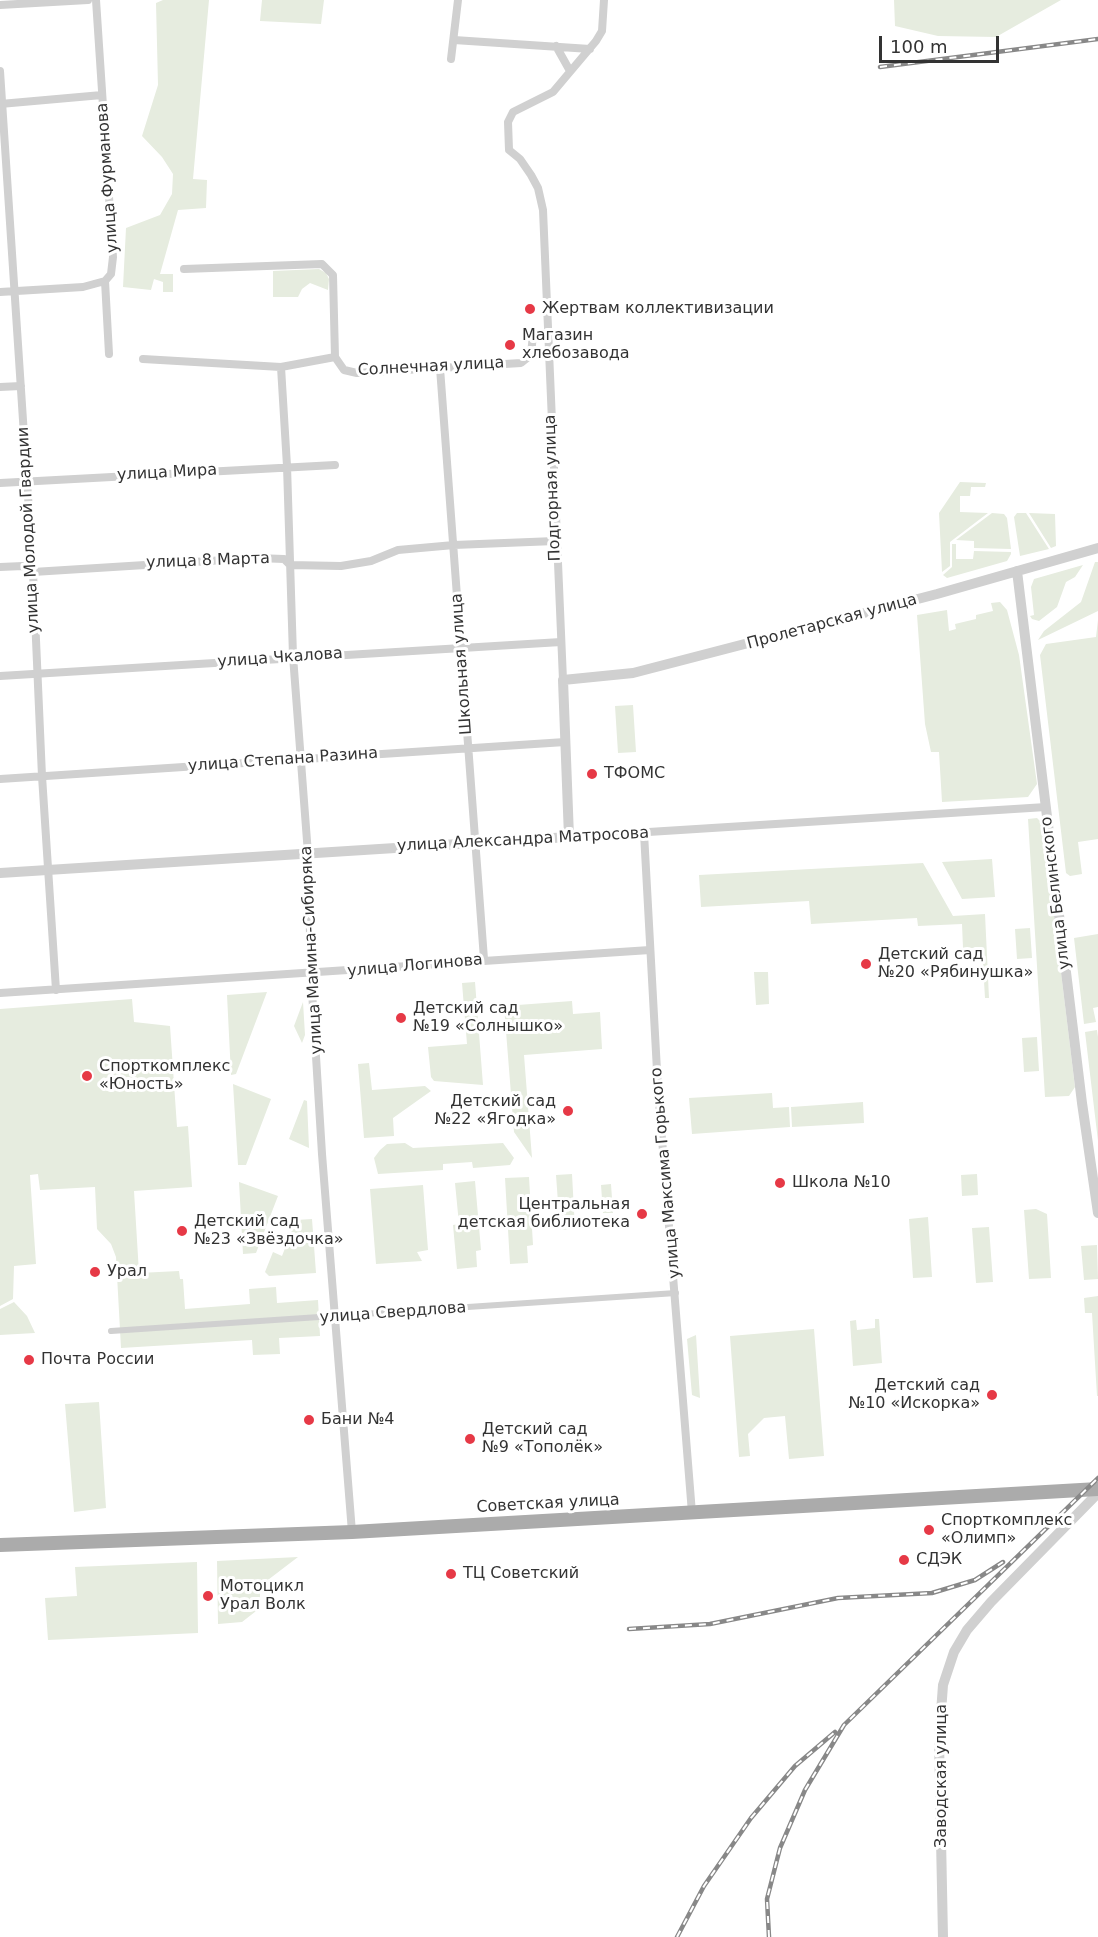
<!DOCTYPE html>
<html>
<head>
<meta charset="utf-8">
<style>
	body { margin:0 }
	#map { position:relative; width:1098px; height:1937px; overflow:hidden; background:#fff; font-family:"DejaVu Sans",sans-serif }
	canvas { display:block }
	.scale { position:absolute; left:879px; top:36px; width:120px; height:27px; box-sizing:border-box; border:3px solid #333; border-top:0; padding-left:8px; font-size:18px; line-height:21px; white-space:nowrap; color:#333; -webkit-text-stroke:4px #fff; paint-order:stroke }
</style>
</head>
<body>
<div id="map">
<canvas width="1098" height="1937"></canvas>
<div class="scale">100 m</div>
</div>
<script>
const ctx = document.querySelector('canvas').getContext('2d');
ctx.lineJoin = 'round';
function fill(path, color) {
  ctx.fillStyle = color;
  ctx.fill(path, 'evenodd');
}
function poly(rows) {
  const path = new Path2D();
  for (const r of rows) {
    path.moveTo(r[0], r[1]);
    for (let i = 2; i < r.length; i += 2) path.lineTo(r[i], r[i + 1]);
  }
  return path;
}
function trace(path, color, width, dash) {
  ctx.strokeStyle = color;
  ctx.lineWidth = width;
  ctx.lineCap = dash ? 'butt' : 'round';
  ctx.setLineDash(dash || []);
  ctx.stroke(path);
}
function drawText(font, color, halo, rows, align = 'center') {
  ctx.font = font + ' "DejaVu Sans",sans-serif';
  ctx.lineWidth = 6;
  ctx.setLineDash([]);
  ctx.textBaseline = 'middle';
  ctx.strokeStyle = halo;
  ctx.fillStyle = color;
  for (const [text, x, y, turn = 0] of rows) {
    ctx.save();
    ctx.translate(x, y);
    ctx.rotate((+turn || 0) * Math.PI / 180);
    ctx.textAlign = isNaN(turn) ? turn : align;
    if (halo) ctx.strokeText(text, 0, 0);
    ctx.fillText(text, 0, 0);
    ctx.restore();
  }
}
const green = poly([
	[163,0,209,0,193,179,207,180,206,208,178,210,160,274,173,274,173,292,163,292,163,282,154,279,151,290,123,287,126,228,160,215,172,194,173,174,162,157,142,136,158,85,156,3],
	[262,0,324,0,321,24,260,21],
	[894,0,1061,0,996,37,938,36,895,26],
	[319,269,326,273,329,279,328,290,310,283,302,289,298,297,273,297,273,271],
	[960,482,986,483,985,487,971,487,970,496,960,496,960,512,988,513,950,542,950,566,942,572,939,513],
	[992,513,1004,514,1007,518,1011,549,974,548,974,541,956,540],
	[1017,513,1026,513,1049,549,1020,556,1014,517],
	[1029,513,1055,514,1056,546,1051,548],
	[952,544,956,544,956,559,973,559,974,551,1011,552,1011,554,1007,561,947,578,943,575,952,567],
	[1095,562,1098,562,1098,611,1038,640,1044,631,1081,602],
	[1083,565,1075,577,1066,582,1057,607,1039,621,1032,619,1030,616,1034,615,1031,587,1034,579],
	[1000,602,1007,610,1019,655,1037,784,1028,797,942,802,939,752,931,752,925,724,917,615,947,610,949,631,956,629,955,624,976,619,976,615,993,611,991,603],
	[1098,620,1098,839,1078,842,1082,874,1070,876,1066,873,1040,655,1046,644,1096,637],
	[633,705,636,752,618,753,615,706],
	[1037,818,1043,824,1075,1087,1069,1096,1045,1097,1028,819],
	[992,859,995,897,962,899,942,862],
	[923,863,953,916,985,914,989,998,985,998,982,948,963,948,962,924,918,926,917,918,811,924,809,901,701,907,699,875],
	[1030,928,1032,958,1017,959,1015,929],
	[1098,934,1098,1007,1093,1008,1096,1022,1084,1024,1074,938],
	[754,972,768,972,769,1004,756,1005],
	[475,982,483,1085,434,1081,431,1077,428,1047,467,1044,462,983],
	[267,992,236,1074,231,1075,227,995],
	[132,999,134,1022,170,1026,177,1127,188,1126,192,1187,134,1191,139,1273,179,1271,180,1279,183,1279,185,1309,250,1304,249,1289,276,1287,277,1303,318,1300,320,1336,279,1338,280,1354,253,1355,252,1340,121,1348,116,1257,111,1244,97,1229,95,1187,40,1190,38,1174,30,1175,36,1264,14,1266,13,1299,0,1306,0,1009],
	[572,1001,573,1014,600,1012,602,1049,524,1055,532,1158,514,1132,504,1006],
	[303,1002,305,1035,302,1043,294,1026],
	[1097,1030,1098,1037,1098,1141,1085,1032],
	[1037,1037,1039,1071,1024,1072,1022,1038],
	[369,1063,372,1090,425,1086,431,1091,393,1118,394,1136,364,1138,358,1064],
	[233,1084,271,1099,246,1165,238,1165],
	[772,1093,773,1108,789,1107,790,1127,692,1134,689,1098],
	[304,1100,307,1101,309,1148,289,1139],
	[863,1102,864,1123,792,1127,791,1107],
	[405,1143,413,1148,503,1143,514,1158,510,1165,473,1168,472,1162,443,1164,443,1170,378,1174,374,1158,380,1150,387,1144],
	[572,1174,575,1229,560,1230,556,1175],
	[977,1174,978,1195,962,1196,961,1175],
	[529,1177,533,1245,527,1246,528,1263,510,1264,505,1178],
	[475,1181,481,1250,476,1251,477,1267,457,1269,453,1225,459,1224,455,1183],
	[239,1182,278,1196,256,1253,243,1254],
	[611,1184,613,1213,603,1213,601,1185],
	[423,1185,428,1250,417,1252,422,1261,376,1264,370,1189],
	[1036,1209,1047,1214,1051,1278,1029,1279,1024,1210],
	[928,1217,932,1277,913,1278,909,1219],
	[312,1219,316,1273,269,1276,265,1272,273,1252,282,1256,296,1220],
	[989,1227,993,1282,976,1283,972,1228],
	[1097,1245,1098,1279,1084,1280,1081,1246],
	[1098,1296,1098,1396,1097,1396,1092,1313,1085,1313,1084,1298],
	[14,1302,27,1316,35,1333,0,1335,0,1309],
	[875,1319,879,1319,882,1363,853,1366,850,1321,856,1320,857,1330,875,1328],
	[814,1329,824,1456,789,1459,785,1416,764,1418,748,1434,750,1456,739,1457,730,1336],
	[696,1335,700,1398,692,1395,687,1339],
	[99,1402,106,1508,74,1512,65,1404],
	[298,1557,260,1586,260,1608,242,1622,218,1624,217,1561],
	[197,1562,198,1633,48,1640,45,1598,77,1596,75,1567]
]);
const pedestrian = poly([
	[111,1331,676,1293]
]);
const minor = poly([
	[96,0,113,257,111,274,105,281,109,354],
	[0,5,88,0],
	[454,40,590,49],
	[556,46,570,71],
	[451,59,458,0],
	[0,71,33,572,42,776,56,990],
	[0,104,102,95],
	[184,269,322,264,333,275,335,357],
	[0,292,83,287,105,281],
	[143,359,281,367,335,357,344,370,357,373,521,363,531,355,533,334,547,333],
	[281,367,287,466,293,656,308,854,311,975,322,1154,352,1532],
	[440,368,484,959],
	[0,387,21,386],
	[0,483,335,465],
	[0,567,23,566,33,572,257,558,284,559,290,565,341,566,371,561,398,550,454,545,555,541],
	[0,676,561,642],
	[563,680,543,210,538,188,531,175,520,159,509,150,508,122,513,112,553,92,596,41,602,31,604,0],
	[0,779,565,742],
	[644,833,658,1089,692,1513],
	[569,837,1046,807],
	[0,993,650,950]
]);
const tertiary = poly([
	[1017,571,1082,1103,1098,1213],
	[0,873,569,837,563,680,633,673,937,594,1098,548],
	[943,1937,939,1740,943,1685,954,1652,967,1630,991,1602,1098,1493]
]);
const primary = poly([
	[0,1545,352,1532,1098,1489]
]);
const rail = poly([
	[880,67,1098,39],
	[629,1629,710,1624,838,1598,932,1593,975,1580,1003,1562],
	[677,1937,704,1886,751,1818,795,1766,835,1732],
	[769,1937,767,1899,780,1848,805,1790,844,1725,1098,1478]
]);
const markers = [
	[530,309,6,"#e63946"],
	[510,345,6,"#e63946"],
	[592,774,6,"#e63946"],
	[866,964,6,"#e63946"],
	[401,1018,6,"#e63946"],
	[87,1076,6,"#e63946"],
	[568,1111,6,"#e63946"],
	[780,1183,6,"#e63946"],
	[642,1214,6,"#e63946"],
	[182,1231,6,"#e63946"],
	[95,1272,6,"#e63946"],
	[29,1360,6,"#e63946"],
	[992,1395,6,"#e63946"],
	[309,1420,6,"#e63946"],
	[470,1439,6,"#e63946"],
	[929,1530,6,"#e63946"],
	[904,1560,6,"#e63946"],
	[451,1574,6,"#e63946"],
	[208,1596,6,"#e63946"]
];
const streetNames = [
	["улица Фурманова",108,178,-94],
	["Солнечная улица",431,367,-3],
	["улица Мира",167,473,-3],
	["Подгорная улица",553,488,-92],
	["улица Молодой Гвардии",29,530,-93],
	["улица 8 Марта",208,561,-2],
	["Пролетарская улица",832,622,-15],
	["улица Чкалова",280,658,-4],
	["Школьная улица",462,664,-94],
	["улица Степана Разина",283,760,-4],
	["улица Александра Матросова",523,840,-3],
	["улица Белинского",1056,893,-97],
	["улица Мамина-Сибиряка",312,950,-93],
	["улица Логинова",415,966,-5],
	["улица Максима Горького",666,1173,-95],
	["улица Свердлова",393,1313,-4],
	["Советская улица",548,1504,-3],
	["Заводская улица",942,1776,-90]
];
const poiNames = [
	["Жертвам коллективизации",542,309],
	["Магазин",522,336],
	["хлебозавода",522,354],
	["ТФОМС",604,774],
	["Детский сад",878,955],
	["№20 «Рябинушка»",878,973],
	["Детский сад",413,1009],
	["№19 «Солнышко»",413,1027],
	["Спорткомплекс",99,1067],
	["«Юность»",99,1085],
	["Детский сад",556,1102,"right"],
	["№22 «Ягодка»",556,1120,"right"],
	["Школа №10",792,1183],
	["Центральная",630,1205,"right"],
	["детская библиотека",630,1223,"right"],
	["Детский сад",194,1222],
	["№23 «Звёздочка»",194,1240],
	["Урал",107,1272],
	["Почта России",41,1360],
	["Детский сад",980,1386,"right"],
	["№10 «Искорка»",980,1404,"right"],
	["Бани №4",321,1420],
	["Детский сад",482,1430],
	["№9 «Тополёк»",482,1448],
	["Спорткомплекс",941,1521],
	["«Олимп»",941,1539],
	["СДЭК",916,1560],
	["ТЦ Советский",463,1574],
	["Мотоцикл",220,1587],
	["Урал Волк",220,1605]
];
fill(green, '#e6ecdf');
trace(pedestrian, '#d0d0d0', 6);
trace(minor, '#d0d0d0', 8);
trace(tertiary, '#d0d0d0', 10);
trace(primary, '#ababab', 14);
trace(rail, '#888', 4.5);
trace(rail, '#fff', 2, [7]);
for (const [x, y, r, color] of markers) {
  const dot = new Path2D();
  dot.arc(x, y, r, 0, 2 * Math.PI);
  ctx.fillStyle = color;
  ctx.fill(dot);
  trace(dot, '#fff', 2);
}
drawText('16px', '#333', '#fff', streetNames);
drawText('16px', '#333', '#fff', poiNames, 'left');
</script>
</body>
</html>
